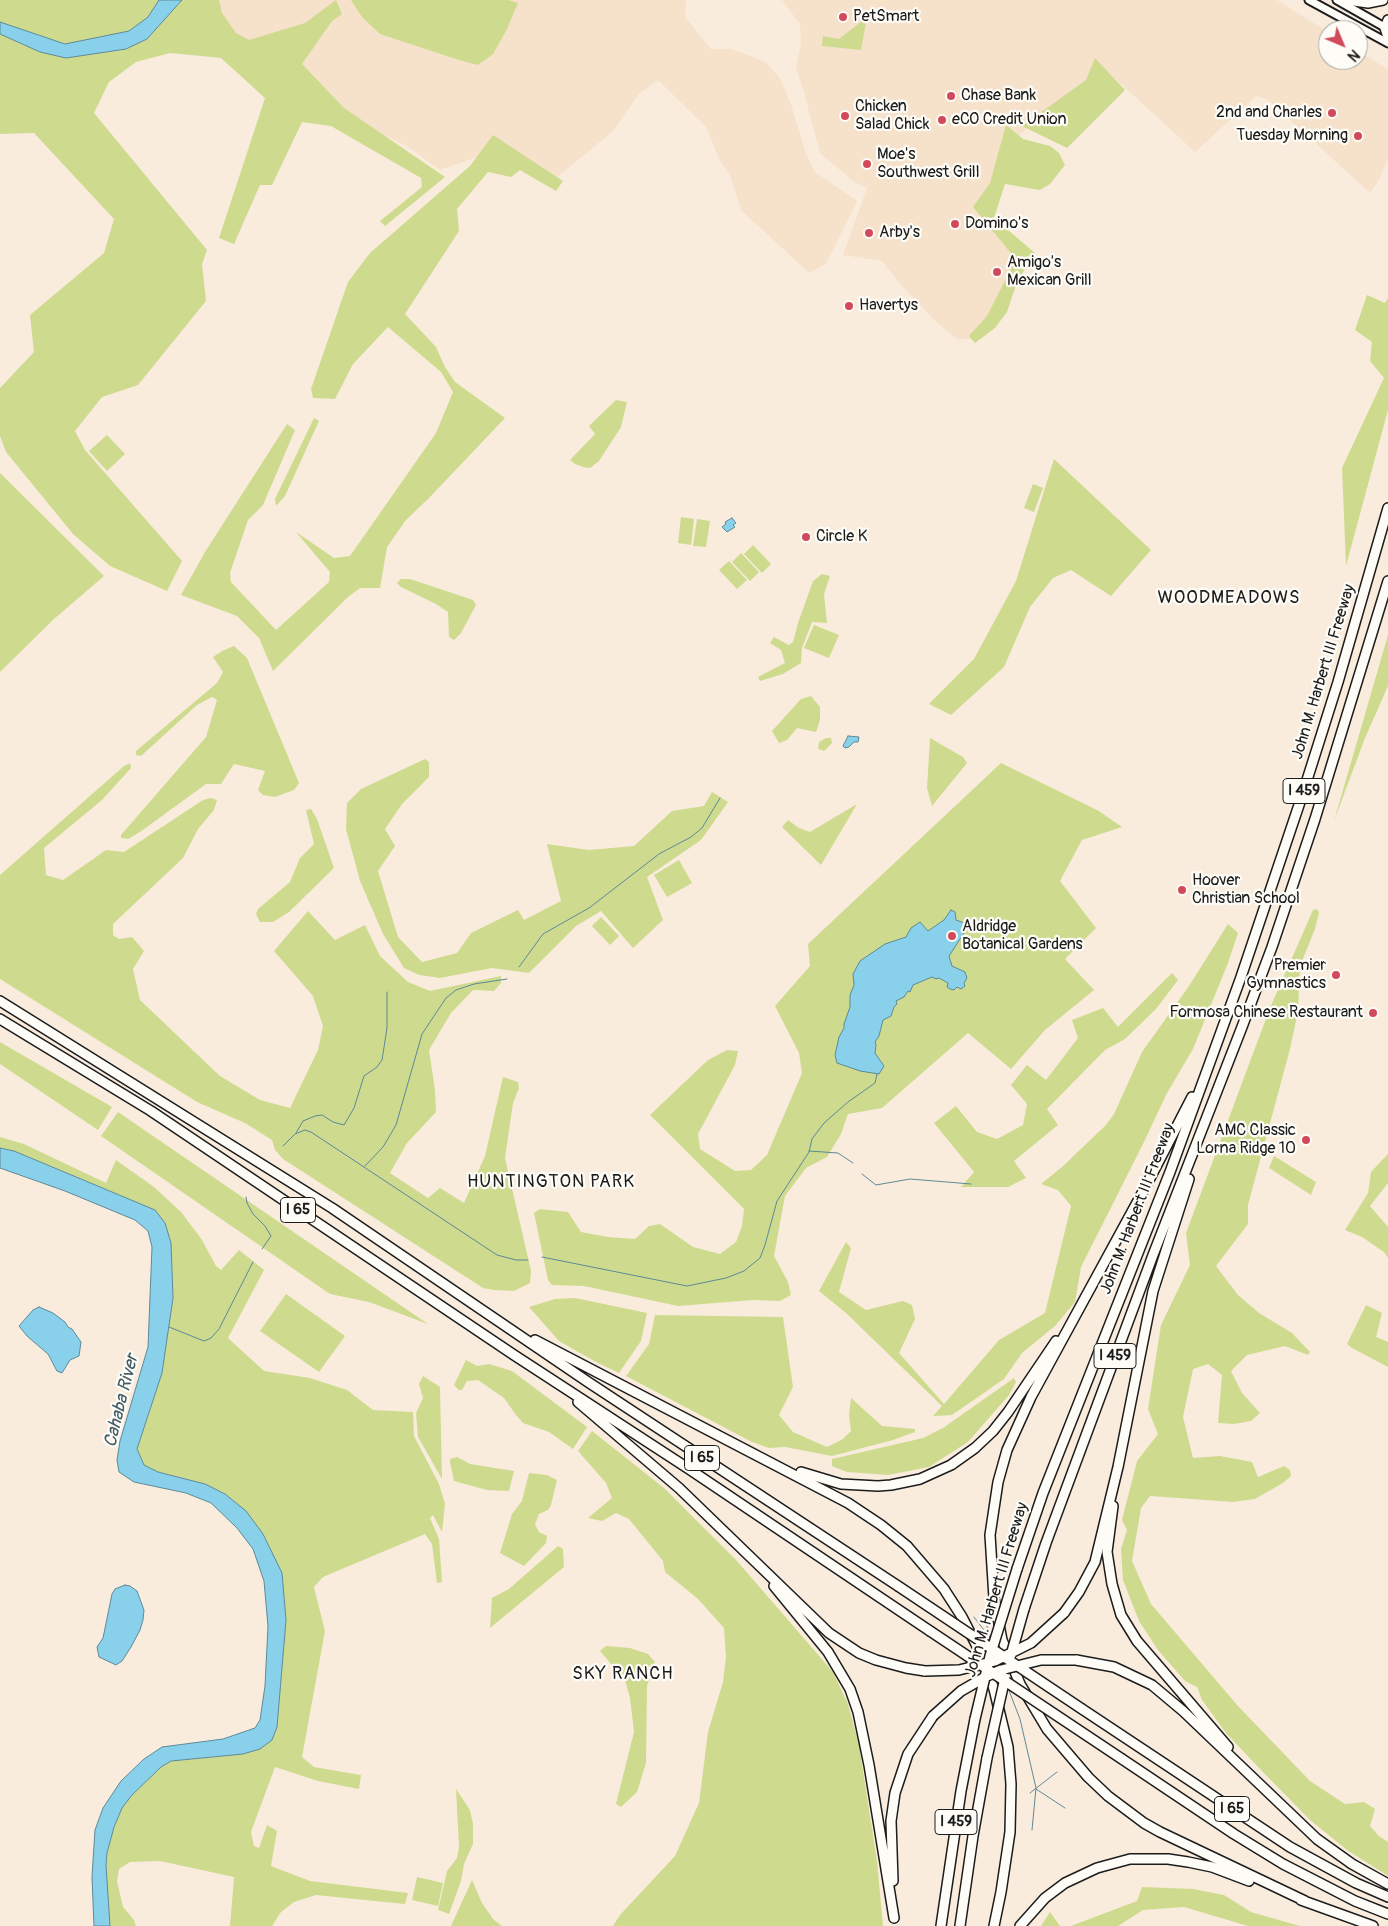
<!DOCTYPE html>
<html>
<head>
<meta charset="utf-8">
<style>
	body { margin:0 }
	#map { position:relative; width:1388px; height:1926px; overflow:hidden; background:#f9ecdd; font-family:Pangolin,sans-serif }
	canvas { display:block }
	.north { position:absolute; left:1318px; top:20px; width:50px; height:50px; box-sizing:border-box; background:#fdfcf7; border:1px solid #a3a29f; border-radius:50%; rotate:135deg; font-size:14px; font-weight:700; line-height:20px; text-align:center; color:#1c1c1c }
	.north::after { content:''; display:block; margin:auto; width:18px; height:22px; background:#d1495b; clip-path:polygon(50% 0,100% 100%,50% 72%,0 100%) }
</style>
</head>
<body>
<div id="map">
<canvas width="1388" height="1926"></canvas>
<div class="north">N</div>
</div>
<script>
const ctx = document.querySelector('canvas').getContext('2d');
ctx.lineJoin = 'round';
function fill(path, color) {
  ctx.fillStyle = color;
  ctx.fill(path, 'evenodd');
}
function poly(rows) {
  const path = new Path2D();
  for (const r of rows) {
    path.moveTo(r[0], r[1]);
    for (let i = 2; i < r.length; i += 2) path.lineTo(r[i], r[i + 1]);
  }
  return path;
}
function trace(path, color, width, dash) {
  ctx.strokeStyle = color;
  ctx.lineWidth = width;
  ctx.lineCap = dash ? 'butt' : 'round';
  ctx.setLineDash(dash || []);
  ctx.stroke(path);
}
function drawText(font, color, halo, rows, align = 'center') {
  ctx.font = font + ' Pangolin,sans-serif';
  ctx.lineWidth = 4.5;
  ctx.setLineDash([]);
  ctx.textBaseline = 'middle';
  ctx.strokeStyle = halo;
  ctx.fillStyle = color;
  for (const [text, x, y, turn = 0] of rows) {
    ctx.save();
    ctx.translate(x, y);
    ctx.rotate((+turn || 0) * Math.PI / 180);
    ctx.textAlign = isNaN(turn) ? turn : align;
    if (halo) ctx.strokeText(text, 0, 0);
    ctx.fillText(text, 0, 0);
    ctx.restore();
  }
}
const built = poly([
	[207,0,686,0,685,17,711,49,732,49,765,62,780,78,791,104,806,154,815,172,857,201,826,264,809,273,741,210,730,175,720,161,706,127,658,80,639,94,613,131,556,178,500,149,440,170,407,146,348,119,217,33],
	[782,0,1277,0,1328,32,1328,60,1358,60,1358,51,1388,69,1388,159,1380,178,1370,193,1268,100,1256,96,1195,152,1097,62,1089,83,1032,123,1008,147,979,213,1020,260,993,313,971,339,957,339,936,322,902,286,882,261,843,255,867,188,854,182,820,153,803,89,796,68,801,43,800,24]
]);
const green = poly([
	[0,0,159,0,148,17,129,31,65,44,0,22],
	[182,0,219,0,222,13,236,33,249,40,305,23,336,0,342,14,332,21,302,64,344,108,445,177,385,226,380,221,422,187,421,178,331,126,302,122,272,185,260,185,234,244,219,238,265,98,221,58,170,53,136,62,109,82,94,113,207,250,202,264,206,301,138,385,102,397,75,431,85,450,182,561,167,591,110,566,73,534,6,452,0,436,0,388,34,352,30,315,104,253,114,219,34,133,0,134,0,34,40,52,66,58,126,49,147,39],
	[351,0,508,0,518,3,507,29,493,54,478,65,459,60,380,34,362,17],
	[867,17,861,50,822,46,823,36,839,39],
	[1095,58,1125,90,1067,148,1022,126,1086,80],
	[1006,125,1023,139,1050,146,1059,153,1065,165,1050,184,1040,190,1005,184,994,218,1035,253,1017,282,1007,312,995,328,975,343,969,336,987,316,1013,265,1015,258,973,207,990,183],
	[493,135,563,181,556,191,520,170,511,177,488,172,457,209,459,231,405,314,436,347,445,367,455,382,505,418,430,497,406,520,387,547,380,588,360,588,348,597,273,671,259,638,237,616,181,595,205,552,287,424,295,430,263,505,248,520,230,573,231,582,276,630,329,582,330,572,296,532,334,558,350,556,436,433,453,392,441,372,388,327,353,364,335,399,313,398,311,389,348,282,370,253,470,166],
	[1367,295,1385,303,1388,298,1388,410,1346,566,1342,468,1384,378,1370,361,1372,342,1355,330],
	[616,400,627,402,621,427,599,461,590,468,583,467,575,464,570,460,595,434,589,426],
	[314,418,319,421,285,496,276,506,275,499],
	[107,435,125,454,107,471,89,451],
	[1054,459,1151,550,1111,596,1071,570,1053,578,1030,607,1004,667,951,715,929,704,974,659,1016,581],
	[0,473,104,576,54,619,0,672],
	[1033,484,1043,488,1034,512,1024,508],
	[681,517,694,519,691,545,678,543],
	[697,519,710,521,706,547,693,546],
	[753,545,771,564,762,573,744,554],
	[741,553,759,572,750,581,732,562],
	[729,561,747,580,737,589,719,570],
	[822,574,830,576,824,594,827,623,812,622,802,648,801,663,783,674,760,681,758,677,785,663,781,650,770,643,774,637,789,645,793,642,798,623,813,581],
	[401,579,410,579,473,600,476,605,461,633,454,640,449,637,448,612,436,604,401,587,397,583],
	[814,625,839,635,829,658,804,648],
	[1388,635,1388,686,1365,738,1334,821],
	[234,646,247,658,299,783,294,790,275,797,263,795,258,790,265,771,234,764,221,784,206,784,140,832,128,839,121,838,121,835,206,737,217,700,212,697,197,705,141,756,136,755,136,751,217,683,223,672,213,657,222,651],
	[811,696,820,707,820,720,816,732,797,728,787,740,779,743,772,731,801,699],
	[826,738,831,738,832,743,824,751,818,749,819,742],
	[930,738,963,757,967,763,932,806,927,788],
	[425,759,429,762,429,777,402,804,385,829,395,846,378,871,398,937,422,962,457,953,471,933,518,910,524,920,561,901,547,844,589,850,634,846,672,811,704,806,712,792,728,802,701,840,647,877,663,920,633,948,601,911,576,926,529,973,492,968,440,978,419,975,404,968,383,934,360,881,346,829,347,803,361,789],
	[130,763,131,768,102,800,44,848,46,875,63,880,106,850,124,852,203,800,211,798,217,800,214,810,198,829,183,858,113,924,113,935,119,939,132,937,144,951,133,969,140,1000,220,1076,260,1100,290,1108,318,1050,323,1026,313,996,274,951,308,911,335,940,365,925,380,956,408,982,430,991,501,976,501,983,494,991,473,990,451,1013,429,1050,435,1090,436,1112,407,1143,390,1173,428,1198,440,1188,464,1203,485,1156,503,1077,518,1082,519,1088,513,1103,505,1158,531,1271,530,1283,514,1291,494,1290,483,1288,283,1159,275,1150,272,1140,245,1123,197,1102,0,979,0,875,124,766],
	[1001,763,1099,811,1122,827,1082,840,1060,881,1096,928,1065,959,1094,990,1045,1030,1011,1069,968,1033,882,1108,848,1114,841,1134,827,1157,806,1168,785,1196,774,1256,788,1282,791,1295,780,1301,753,1300,678,1306,584,1286,552,1285,548,1280,534,1213,540,1209,568,1212,581,1232,608,1237,635,1239,649,1226,660,1224,693,1247,720,1254,736,1242,742,1226,744,1209,650,1115,708,1060,727,1050,738,1051,735,1065,698,1134,700,1149,735,1171,751,1170,767,1155,802,1073,799,1053,775,1006,810,966,808,944],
	[857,804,821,865,782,827,788,820,799,828,810,832],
	[311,809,317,819,334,868,289,912,273,922,260,922,256,914,258,909,290,882,300,858,314,844,306,810],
	[679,860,692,883,667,897,654,875],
	[1317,909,1319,913,1315,929,1300,966,1298,1011,1290,1049,1248,1205,1248,1224,1216,1266,1238,1295,1259,1313,1292,1333,1310,1352,1308,1355,1285,1346,1247,1355,1231,1371,1242,1393,1260,1413,1251,1421,1234,1424,1218,1423,1222,1375,1208,1364,1193,1369,1183,1417,1193,1458,1220,1456,1252,1462,1258,1477,1284,1466,1290,1470,1291,1476,1283,1483,1255,1499,1233,1502,1150,1496,1141,1508,1132,1561,1151,1604,1238,1706,1310,1781,1345,1804,1364,1802,1375,1809,1370,1826,1379,1836,1388,1842,1388,1876,1347,1850,1310,1820,1260,1769,1226,1733,1202,1700,1197,1687,1185,1681,1158,1650,1139,1621,1123,1580,1121,1549,1127,1530,1122,1520,1137,1461,1158,1434,1148,1409,1161,1325,1190,1265,1186,1233,1270,1008,1313,910],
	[601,917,619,936,610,945,592,926],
	[1228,924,1238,933,1228,963,1193,1049,1167,1093,1143,1144,1081,1267,1075,1302,1055,1326,1022,1353,1004,1379,952,1415,933,1416,942,1406,846,1313,819,1291,846,1242,851,1248,839,1292,866,1310,903,1301,912,1305,915,1319,899,1353,944,1404,999,1340,1045,1313,1071,1206,1058,1190,1041,1184,1062,1167,1106,1125,1114,1114,1142,1052,1189,986],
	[1172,973,1178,980,1156,1009,1125,1039,1105,1050,1047,1109,1058,1125,1014,1161,1026,1178,1008,1187,961,1187,974,1172,934,1123,956,1106,977,1132,997,1139,1023,1125,1027,1104,1011,1085,1027,1065,1046,1080,1078,1038,1072,1020,1103,1008,1118,1027],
	[0,1042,112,1107,98,1130,0,1064],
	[118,1112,428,1324,369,1302,330,1294,101,1136],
	[0,1137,24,1144,106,1183,116,1160,154,1187,182,1213,202,1240,216,1266,221,1270,239,1250,264,1270,228,1338,264,1371,310,1378,347,1390,373,1410,413,1412,414,1436,439,1484,445,1504,442,1532,433,1515,430,1518,439,1539,442,1582,437,1583,432,1544,425,1534,323,1577,314,1587,325,1631,302,1757,314,1767,361,1775,359,1789,318,1781,275,1767,251,1832,254,1846,259,1848,267,1825,277,1831,271,1866,310,1881,408,1893,405,1904,316,1895,294,1902,281,1912,272,1926,230,1926,234,1877,160,1861,130,1862,119,1869,117,1881,123,1907,134,1920,136,1926,110,1926,106,1865,107,1854,114,1827,122,1808,132,1795,161,1767,171,1761,243,1754,277,1727,286,1620,282,1573,263,1534,205,1484,158,1472,143,1465,137,1449,162,1373,173,1298,171,1243,155,1210,14,1151,0,1148],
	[1388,1154,1388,1183,1370,1206,1388,1227,1388,1258,1384,1252,1362,1237,1345,1230,1368,1193,1371,1172],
	[1274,1156,1316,1182,1311,1195,1269,1168],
	[286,1294,345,1336,319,1372,260,1331],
	[575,1298,647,1313,641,1341,619,1373,596,1362,559,1341,529,1307,555,1299],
	[1366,1305,1382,1313,1376,1337,1388,1342,1388,1367,1352,1348,1347,1344],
	[655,1315,783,1317,793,1387,779,1415,793,1432,827,1447,843,1439,851,1431,849,1415,851,1398,882,1426,915,1429,915,1432,893,1440,832,1456,785,1447,769,1448,752,1442,626,1376,649,1344],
	[466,1360,477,1366,489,1364,512,1371,587,1427,573,1449,549,1432,523,1423,516,1415,504,1398,478,1380,467,1381,462,1390,459,1390,454,1385],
	[423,1376,440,1387,442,1479,418,1437,416,1413,423,1398,419,1384],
	[1014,1378,1016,1382,1009,1395,968,1442,929,1467,888,1475,847,1472,832,1466,832,1459,923,1438,943,1428],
	[592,1431,664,1488,737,1561,833,1672,848,1704,859,1745,877,1861,883,1926,613,1926,620,1915,675,1856,699,1803,708,1732,723,1682,726,1657,724,1628,698,1599,665,1572,663,1561,629,1519,616,1513,602,1521,588,1518,612,1498,606,1483,578,1451],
	[457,1457,470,1464,514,1471,509,1491,487,1490,454,1481,450,1462,450,1459],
	[529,1473,547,1475,557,1480,551,1505,548,1510,539,1514,535,1524,539,1532,547,1536,546,1543,524,1566,500,1553,512,1514,522,1501],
	[558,1546,563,1549,564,1567,490,1628,492,1598,509,1589],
	[606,1646,630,1648,648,1654,655,1662,647,1686,646,1763,637,1792,621,1807,616,1804,634,1732,630,1698,625,1680,600,1651],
	[456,1789,470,1810,473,1824,473,1844,464,1864,461,1881,449,1914,438,1910,447,1871,457,1858,459,1847],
	[417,1877,443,1883,438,1906,412,1900],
	[472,1880,482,1903,494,1920,502,1926,451,1926],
	[1142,1887,1193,1889,1224,1895,1251,1912,1300,1926,1248,1926,1184,1907,1143,1910,1118,1926,1071,1926,1137,1901],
	[1050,1912,1060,1926,1041,1926]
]);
const water = poly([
	[159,0,182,0,147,39,126,49,66,58,40,52,0,34,0,22,65,44,129,31,148,17,159,0],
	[732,518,736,523,733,525,735,527,727,532,722,527,726,524,725,522,732,518],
	[848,736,859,737,858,742,854,742,849,747,845,748,843,746,848,736],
	[951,910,955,912,956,920,967,924,964,933,949,956,952,966,965,972,967,978,964,983,965,986,961,989,957,987,954,990,950,989,947,987,948,983,939,978,936,979,932,977,913,985,910,992,908,991,904,997,896,1001,897,1004,894,1007,891,1016,883,1020,879,1036,875,1042,876,1045,875,1053,884,1066,879,1074,860,1071,837,1063,835,1055,839,1037,844,1028,844,1024,850,1007,850,995,854,985,853,974,860,961,885,944,906,937,911,928,920,922,928,931,944,920,951,910],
	[0,1148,14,1151,155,1210,165,1223,171,1243,173,1298,162,1373,137,1449,144,1465,158,1472,205,1484,225,1494,246,1511,263,1534,282,1573,286,1620,277,1727,272,1740,260,1749,243,1754,171,1761,161,1767,132,1795,122,1808,114,1827,107,1853,106,1865,110,1926,94,1926,92,1877,95,1830,103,1808,121,1781,144,1759,162,1747,223,1739,255,1728,260,1720,265,1686,268,1626,264,1581,253,1549,237,1528,211,1503,186,1493,134,1482,119,1472,117,1460,120,1441,148,1347,152,1247,148,1231,135,1220,65,1191,0,1168,0,1148],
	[39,1307,53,1313,65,1322,68,1327,72,1329,81,1342,79,1356,70,1360,62,1373,57,1371,48,1354,27,1336,19,1326,33,1310,39,1307],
	[125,1585,130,1586,137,1591,144,1610,143,1620,140,1630,131,1647,122,1661,116,1665,99,1657,97,1647,103,1638,112,1594,115,1589,125,1585]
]);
const stream = poly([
	[519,967,543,934,589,908,659,854,691,837,702,828,720,798],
	[296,1133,303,1121,315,1116,322,1115,333,1122,344,1125,354,1108,364,1076,377,1067,382,1060,387,1028,387,992],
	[283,1146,295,1134,305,1130,311,1132,497,1255,516,1260,528,1260],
	[809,1151,838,1153,853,1163],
	[365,1166,383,1147,396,1125,422,1034,446,998,456,990,474,984,507,979],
	[862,1174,876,1185,910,1179,971,1184],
	[246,1197,247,1203,253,1214,265,1226,271,1236,262,1249],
	[542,1257,687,1286,726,1278,744,1271,760,1258,765,1245,777,1201,809,1152,812,1139,824,1123,848,1102,875,1083,877,1074],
	[169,1327,204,1341,211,1338,219,1329,253,1262],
	[984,1613,990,1639],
	[974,1617,987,1634],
	[1008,1688,1020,1719,1036,1788,1032,1830],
	[1036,1789,1065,1808],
	[1030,1793,1057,1772]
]);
const major = poly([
	[1309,0,1388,43],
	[1337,0,1388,29]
]);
const highway = poly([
	[1347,0,1368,3,1383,0],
	[1388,20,1385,28,1388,37],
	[0,1001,332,1208,588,1382,898,1586],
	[0,1019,151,1111,514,1355,689,1469,930,1631],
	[1192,1097,1146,1186,1031,1397,1007,1450,998,1482,990,1535,994,1598,1002,1640,1020,1684,1047,1729,1088,1777,1108,1796,1144,1823,1160,1832,1305,1901],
	[535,1340,848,1503,881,1525,907,1546,944,1589,962,1617,980,1652,994,1689,1008,1747,1011,1784,1010,1832,1001,1892,994,1926],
	[578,1402,679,1488,829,1633,859,1653,876,1660,906,1668,925,1671],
	[801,1472,841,1484,878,1486,891,1485,920,1479,951,1465,975,1448,993,1431,1008,1412,1056,1341],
	[1113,1506,1107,1552,1112,1584,1121,1615,1137,1641,1228,1747],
	[1017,1569,1043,1493,1170,1172,1241,977,1301,799,1338,682,1388,508],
	[774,1586,828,1652,850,1689,858,1712,869,1765,894,1918],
	[1024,1609,1046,1543,1153,1255,1242,1027,1272,947,1315,819,1388,581],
	[1064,1613,1079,1592,1095,1562,1118,1467,1153,1291,1189,1179],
	[1076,1660,1114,1667,1152,1685,1183,1711,1317,1839,1352,1864,1388,1884],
	[1082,1709,1290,1847,1356,1883,1388,1897],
	[1122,1759,1234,1834,1283,1864,1355,1901,1388,1914],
	[893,1881,891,1821,895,1793,908,1754,933,1716],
	[1301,1900,1373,1926],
	[941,1926,961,1791,975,1719],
	[960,1926,973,1836,987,1758],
	[1020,1926,1045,1898,1065,1883,1097,1868,1130,1859,1168,1859,1188,1862,1212,1867,1249,1881]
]);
const highwayBridge = poly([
	[898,1586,1082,1709],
	[930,1631,1122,1759],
	[1011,1655,1024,1609],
	[925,1671,959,1670,995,1661,1031,1643,1064,1613],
	[933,1716,961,1691,987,1676,1001,1670,1041,1660,1076,1660],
	[975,1719,990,1656,1017,1569],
	[987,1758,1005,1678]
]);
const markers = [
	[843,17,5,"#d1495b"],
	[951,96,5,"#d1495b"],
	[1332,113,5,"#d1495b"],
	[845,116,5,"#d1495b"],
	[942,120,5,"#d1495b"],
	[1358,136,5,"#d1495b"],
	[867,164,5,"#d1495b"],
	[955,224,5,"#d1495b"],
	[869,233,5,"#d1495b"],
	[997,272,5,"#d1495b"],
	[849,306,5,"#d1495b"],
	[806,537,5,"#d1495b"],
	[1182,890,5,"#d1495b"],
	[952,936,5,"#d1495b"],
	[1336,975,5,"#d1495b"],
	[1373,1013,5,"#d1495b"],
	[1306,1140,5,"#d1495b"]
];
const shields = [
	[1304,791,42],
	[298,1210,35],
	[1115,1356,42],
	[702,1458,35],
	[1232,1809,35],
	[956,1822,42]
];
const shieldNames = [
	["I 459",1304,791],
	["I 65",298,1210],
	["I 459",1115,1356],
	["I 65",702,1458],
	["I 65",1232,1809],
	["I 459",956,1822]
];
const poiNames = [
	["PetSmart",853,17],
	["Chase Bank",961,96],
	["Chicken",855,107],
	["Salad Chick",855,125],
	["2nd and Charles",1322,113,"right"],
	["eCO Credit Union",952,120],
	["Tuesday Morning",1348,136,"right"],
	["Moe's",877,155],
	["Southwest Grill",877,173],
	["Domino's",965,224],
	["Arby's",879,233],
	["Amigo's",1007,263],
	["Mexican Grill",1007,281],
	["Havertys",859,306],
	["Circle K",816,537],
	["Hoover",1192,881],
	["Christian School",1192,899],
	["Aldridge",962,927],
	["Botanical Gardens",962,945],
	["Premier",1326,966,"right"],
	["Gymnastics",1326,984,"right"],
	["Formosa Chinese Restaurant",1363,1013,"right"],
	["AMC Classic",1296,1131,"right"],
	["Lorna Ridge 10",1296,1149,"right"]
];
const streetNames = [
	["John M. Harbert III Freeway",1324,672,-73],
	["John M. Harbert III Freeway",1138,1209,-69],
	["John M. Harbert III Freeway",997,1590,-73]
];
const neighbourhoodNames = [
	["WOODMEADOWS",1229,598],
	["HUNTINGTON PARK",551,1182],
	["SKY RANCH",623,1674]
];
const waterNames = [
	["Cahaba River",122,1401,-76]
];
fill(built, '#f6e1cb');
fill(green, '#cedb8e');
fill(water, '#89d1eb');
trace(water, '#5d8998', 1);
trace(stream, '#5d8998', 1);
trace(major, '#1c1c1c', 11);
trace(highway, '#1c1c1c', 12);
trace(major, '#fdfcf7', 7);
trace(highway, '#fdfcf7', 9);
trace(highwayBridge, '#1c1c1c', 12, []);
trace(highwayBridge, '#fdfcf7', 9);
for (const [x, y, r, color] of markers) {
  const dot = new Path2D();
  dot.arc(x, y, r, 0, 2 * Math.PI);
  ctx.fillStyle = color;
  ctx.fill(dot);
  trace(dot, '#fdfcf7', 2);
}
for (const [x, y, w] of shields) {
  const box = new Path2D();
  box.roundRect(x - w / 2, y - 12.5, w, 25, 4);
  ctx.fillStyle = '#fdfcf7';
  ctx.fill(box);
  trace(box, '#1c1c1c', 1);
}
drawText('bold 15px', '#1c1c1c', null, shieldNames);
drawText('16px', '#1c1c1c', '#fdfcf7', poiNames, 'left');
drawText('16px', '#1c1c1c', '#fdfcf7', streetNames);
ctx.letterSpacing = '1px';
drawText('18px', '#1c1c1c', '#fdfcf7', neighbourhoodNames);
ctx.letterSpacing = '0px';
drawText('italic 18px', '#425b64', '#fdfcf7', waterNames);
</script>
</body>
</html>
